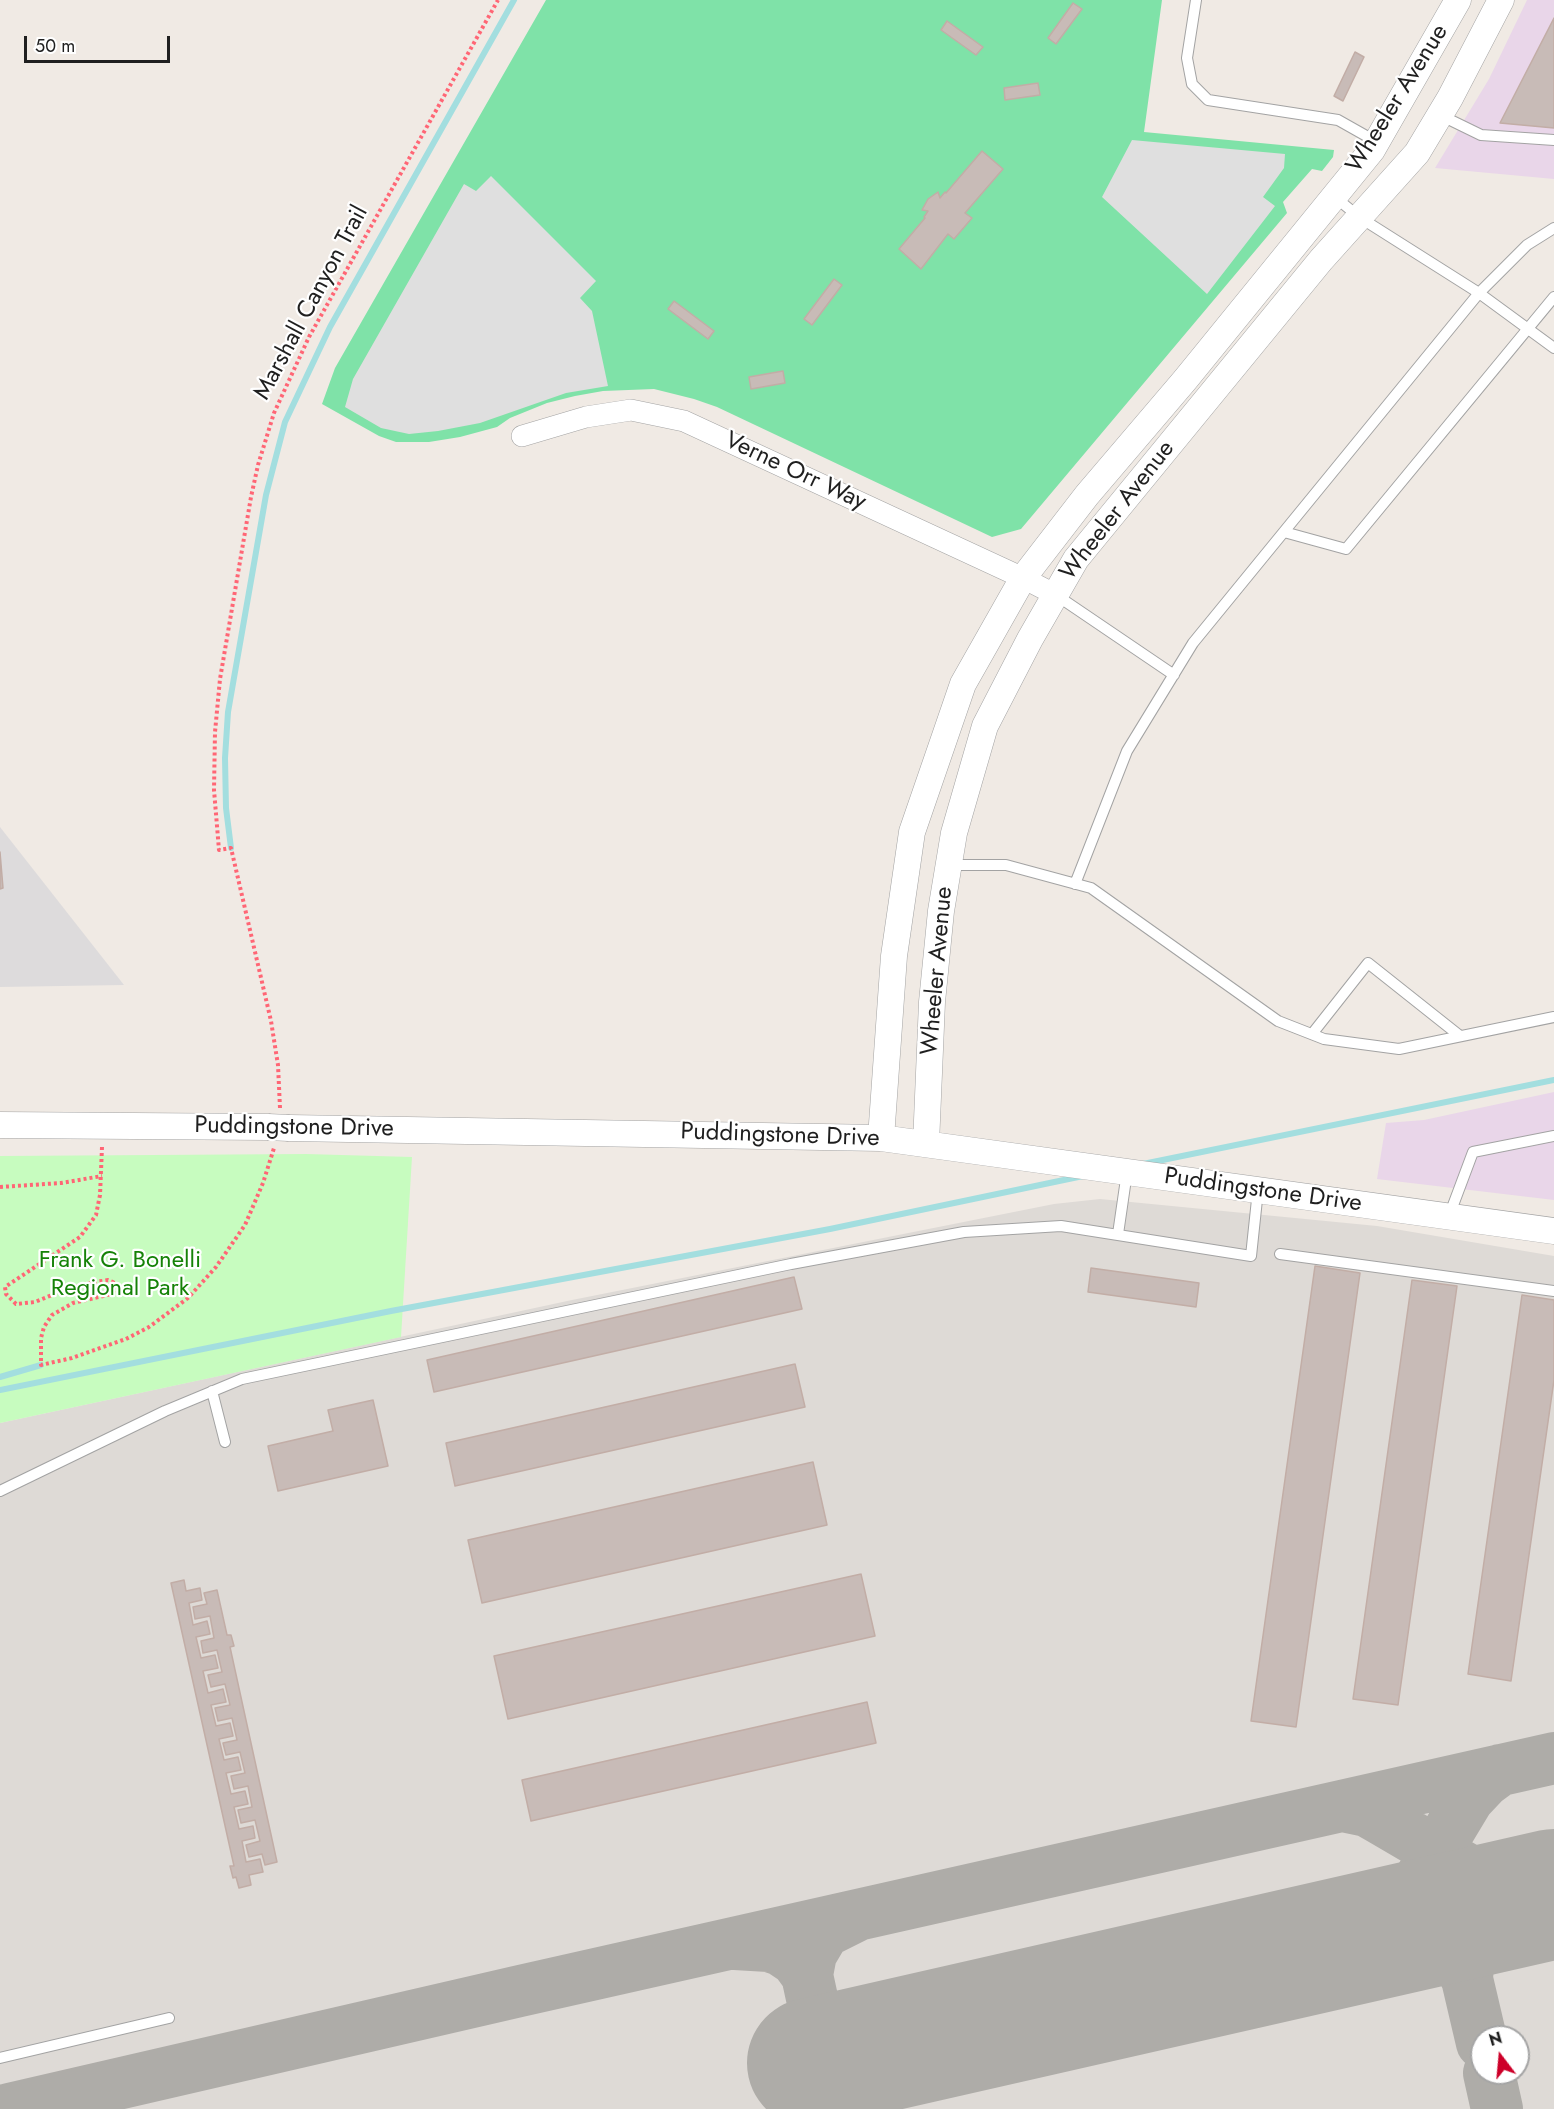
<!DOCTYPE html>
<html>
<head>
<meta charset="utf-8">
<style>
	body { margin:0 }
	#map { position:relative; width:1554px; height:2109px; overflow:hidden; background:#f0eae4; font-family:Jost,sans-serif }
	canvas { display:block }
	.north { position:absolute; left:1470px; top:2025px; width:60px; height:60px; box-sizing:border-box; background:#fff; border:2px solid #a5a5a5; border-radius:50%; rotate:344deg; font-size:16px; font-weight:700; line-height:24px; text-align:center; color:#1f1f1f }
	.north::after { content:''; display:block; margin:auto; width:21px; height:27px; background:#cd0029; clip-path:polygon(50% 0,100% 100%,50% 72%,0 100%) }
	.scale { position:absolute; left:24px; top:36px; width:146px; height:27px; box-sizing:border-box; border:3px solid #1f1f1f; border-top:0; padding-left:8px; font-size:18px; line-height:21px; white-space:nowrap; color:#1f1f1f; -webkit-text-stroke:4px #fff; paint-order:stroke }
</style>
</head>
<body>
<div id="map">
<canvas width="1554" height="2109"></canvas>
<div class="north">N</div>
<div class="scale">50 m</div>
</div>
<script>
const ctx = document.querySelector('canvas').getContext('2d');
ctx.lineJoin = 'round';
function fill(path, color) {
  ctx.fillStyle = color;
  ctx.fill(path, 'evenodd');
}
function poly(rows) {
  const path = new Path2D();
  for (const r of rows) {
    path.moveTo(r[0], r[1]);
    for (let i = 2; i < r.length; i += 2) path.lineTo(r[i], r[i + 1]);
  }
  return path;
}
function trace(path, color, width, dash) {
  ctx.strokeStyle = color;
  ctx.lineWidth = width;
  ctx.lineCap = dash ? 'butt' : 'round';
  ctx.setLineDash(dash || []);
  ctx.stroke(path);
}
function drawText(font, color, halo, rows, align = 'center') {
  ctx.font = font + ' Jost,sans-serif';
  ctx.lineWidth = 4.5;
  ctx.setLineDash([]);
  ctx.textBaseline = 'middle';
  ctx.strokeStyle = halo;
  ctx.fillStyle = color;
  for (const [text, x, y, turn = 0] of rows) {
    ctx.save();
    ctx.translate(x, y);
    ctx.rotate((+turn || 0) * Math.PI / 180);
    ctx.textAlign = isNaN(turn) ? turn : align;
    if (halo) ctx.strokeText(text, 0, 0);
    ctx.fillText(text, 0, 0);
    ctx.restore();
  }
}
const residential = poly([
	[0,827,124,985,0,987]
]);
const industrial = poly([
	[1527,0,1554,0,1554,179,1435,168,1489,79],
	[1554,1092,1554,1200,1377,1179,1386,1123,1424,1120]
]);
const airport = poly([
	[1100,1199,1377,1226,1554,1256,1554,2109,0,2109,0,1423,572,1300,1054,1204],
	[1482,2037,1518,2037,1518,2073,1482,2073]
]);
const park = poly([
	[306,1154,412,1157,401,1337,0,1423,0,1156]
]);
const pitch = poly([
	[546,0,1162,0,1144,132,1334,150,1333,157,1322,171,1312,169,1283,202,1287,213,1021,529,992,537,717,407,694,399,654,389,603,391,575,396,547,403,510,418,497,427,460,437,429,442,396,442,379,436,322,404,335,368]
]);
const parking = poly([
	[1132,140,1285,154,1284,168,1263,197,1275,206,1207,294,1102,197],
	[491,176,596,281,580,298,592,311,608,386,566,393,480,423,438,431,409,434,381,428,345,407,353,379,464,184,476,191]
]);
const stream = poly([
	[231,848,226,808,225,758,228,712,266,495,285,422,330,327,514,0],
	[1143,1164,1554,1080],
	[0,1377,41,1365],
	[0,1390,391,1311,830,1229,1083,1176]
]);
const taxiway = poly([
	[1343,1806,1367,1811,1381,1819,1511,1895,1536,1899],
	[1384,1933,1425,1937,1445,1947,1463,1971,1467,1979,1469,1951,1477,1936,1490,1921,1513,1909,1545,1896],
	[1370,1936,1386,1926,1406,1902,1468,1799,1485,1781,1500,1770],
	[735,1944,769,1946,781,1950,796,1960,807,1975,811,1954,824,1932,856,1916],
	[807,1975,836,2109],
	[1467,1979,1482,2043],
	[1489,2073,1497,2109],
	[9,2109,520,1991,1554,1758]
]);
const runway = poly([
	[812,2063,1554,1894]
]);
const building = poly([
	[1073,3,1082,9,1056,44,1048,38,1073,3],
	[1554,18,1554,128,1500,123,1554,18],
	[947,21,983,47,976,55,941,30,947,21],
	[1355,52,1364,57,1343,101,1334,96,1355,52],
	[1038,83,1040,95,1005,100,1004,88,1038,83],
	[982,151,1003,169,965,213,972,218,954,239,948,234,921,269,899,249,925,218,924,217,928,211,922,210,928,199,938,192,940,198,945,192,946,193,982,151],
	[834,279,842,285,812,325,804,319,834,279],
	[674,301,714,331,708,339,668,309,674,301],
	[783,371,785,383,751,389,749,377,783,371],
	[0,852,3,888,0,889,0,852],
	[1315,1266,1360,1273,1296,1727,1251,1721,1315,1266],
	[1091,1268,1199,1283,1196,1307,1088,1292,1091,1268],
	[794,1277,802,1309,434,1392,427,1360,794,1277],
	[1412,1280,1457,1286,1398,1705,1353,1699,1412,1280],
	[1522,1295,1554,1300,1554,1380,1511,1681,1468,1674,1522,1295],
	[795,1364,805,1407,455,1486,446,1443,795,1364],
	[373,1400,388,1466,278,1491,268,1446,333,1431,328,1410,373,1400],
	[813,1462,827,1525,482,1603,468,1540,813,1462],
	[861,1574,875,1636,508,1719,494,1656,861,1574],
	[184,1580,186,1591,200,1588,202,1600,189,1603,193,1625,207,1621,210,1634,196,1637,201,1658,215,1655,218,1668,203,1671,208,1693,223,1689,226,1702,211,1705,216,1726,230,1723,233,1736,219,1739,224,1760,238,1757,241,1770,226,1773,231,1794,245,1791,248,1804,234,1807,239,1829,253,1826,255,1838,242,1841,246,1862,260,1859,263,1872,249,1875,251,1885,239,1888,236,1877,233,1878,230,1866,234,1866,171,1583,184,1580],
	[217,1590,227,1635,231,1635,234,1646,230,1647,277,1862,265,1865,262,1854,249,1857,246,1845,260,1841,255,1820,241,1823,238,1810,252,1807,248,1786,234,1789,231,1776,245,1773,240,1752,226,1755,223,1743,237,1740,232,1718,218,1721,215,1708,230,1705,225,1684,211,1687,208,1675,222,1672,217,1650,203,1653,201,1641,214,1638,210,1616,195,1619,193,1607,207,1604,204,1593,217,1590],
	[867,1702,876,1743,531,1821,522,1780,867,1702]
]);
const path = poly([
	[280,1108,278,1065,271,1021,231,848,219,850,214,790,215,732,220,679,251,497,258,465,274,413,309,337,498,0],
	[102,1147,100,1195,96,1215,80,1237,5,1287,6,1294,16,1304,35,1302,64,1290,95,1282,108,1280,113,1282,116,1287,112,1294,73,1303,52,1315,44,1327,41,1338,41,1365,72,1358,126,1339,149,1327,188,1298,216,1267,245,1225,263,1183,274,1148],
	[0,1187,61,1183,102,1176]
]);
const service = poly([
	[1196,0,1187,58,1192,84,1208,100,1338,120,1377,142],
	[1440,115,1481,135,1554,140],
	[1335,197,1359,217,1479,293,1554,348],
	[1284,532,1346,549,1554,297],
	[1056,595,1174,675],
	[949,865,1006,865,1091,888,1278,1021,1324,1039,1399,1049,1554,1017],
	[1075,884,1127,751,1193,643,1479,293,1527,245,1554,228],
	[1312,1034,1368,963,1460,1036],
	[1449,1216,1473,1152,1554,1136],
	[1118,1234,1127,1172],
	[1280,1254,1554,1291],
	[212,1391,225,1442],
	[0,1491,165,1411,242,1379,791,1264,964,1232,1061,1226,1251,1256,1258,1190],
	[0,2058,169,2018]
]);
const minor = poly([
	[522,436,586,417,631,410,684,421,1023,578,1056,595]
]);
const tertiary = poly([
	[0,1125,268,1127],
	[289,1128,881,1138,1554,1231],
	[881,1138,894,956,912,832,963,684,1023,578,1087,495,1185,380,1372,150,1458,0],
	[926,1144,932,1002,941,911,954,833,985,726,1030,639,1076,559,1321,260,1417,153,1450,98,1501,0]
]);
const tertiaryBridge = poly([
	[268,1127,289,1128]
]);
const streetNames = [
	["Wheeler Avenue",1398,99,-58],
	["Marshall Canyon Trail",312,303,-62],
	["Verne Orr Way",795,472,25],
	["Wheeler Avenue",1118,511,-52],
	["Wheeler Avenue",938,971,-85],
	["Puddingstone Drive",294,1128,1],
	["Puddingstone Drive",780,1136,2],
	["Puddingstone Drive",1263,1191,8]
];
const parkNames = [
	["Frank G. Bonelli",120,1261],
	["Regional Park",120,1289]
];
fill(residential, '#dddbdc');
fill(industrial, '#e9d6e9');
fill(airport, '#dedad6');
fill(park, '#c7fcbf');
fill(pitch, '#7fe2a8');
fill(parking, '#dfdfdf');
trace(stream, '#a3dedf', 6);
trace(taxiway, '#aeaca8', 52);
trace(runway, '#aeaca8', 130);
fill(building, '#c8bbb7');
trace(building, '#c2ada6', 1.5);
trace(service, '#a3a3a3', 12);
trace(minor, '#a3a3a3', 22);
trace(tertiary, '#a3a3a3', 27);
trace(path, '#ff6675', 4, [3, 3]);
trace(service, '#fff', 10);
trace(minor, '#fff', 21);
trace(tertiary, '#fff', 26);
trace(tertiaryBridge, '#a3a3a3', 27, []);
trace(tertiaryBridge, '#fff', 26);
drawText('24px', '#1f1f1f', '#fff', streetNames);
drawText('24px', '#158207', '#fff', parkNames);
</script>
</body>
</html>
